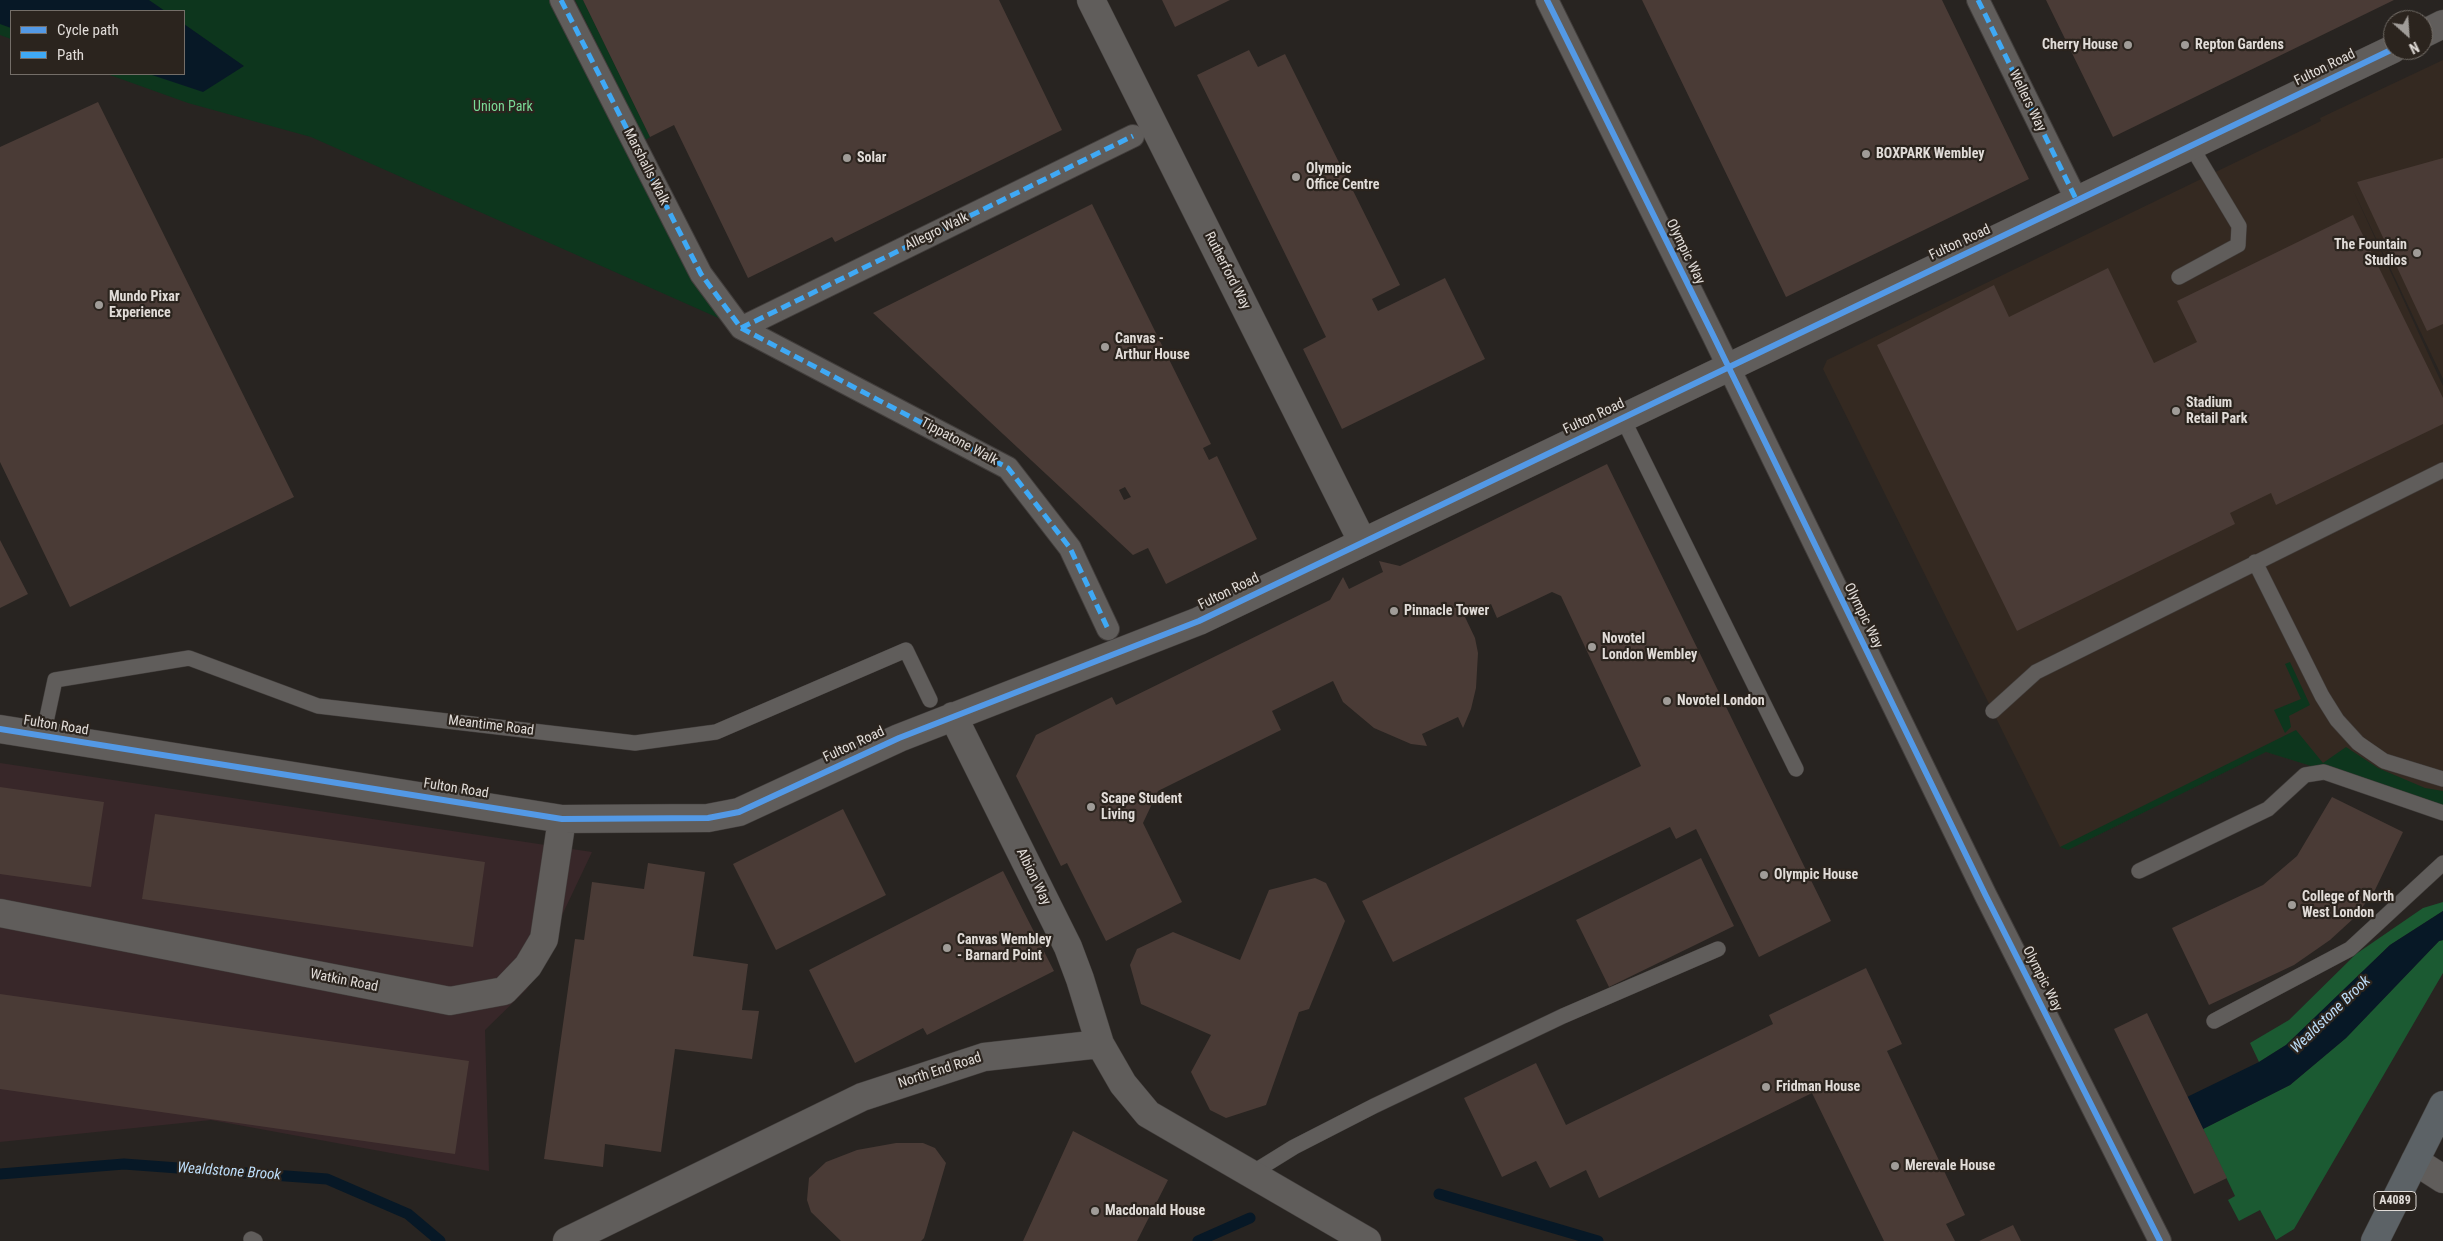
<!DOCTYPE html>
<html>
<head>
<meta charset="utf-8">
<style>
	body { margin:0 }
	#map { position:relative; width:2443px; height:1241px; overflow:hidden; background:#282421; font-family:"Roboto Condensed",sans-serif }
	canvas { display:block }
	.legend { position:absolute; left:10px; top:10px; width:175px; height:65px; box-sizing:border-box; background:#2b241e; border:1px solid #746e68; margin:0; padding:6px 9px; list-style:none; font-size:15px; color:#e1dcd8 }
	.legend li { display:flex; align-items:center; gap:10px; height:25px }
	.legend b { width:25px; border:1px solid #746e68 }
	.north { position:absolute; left:2383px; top:10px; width:50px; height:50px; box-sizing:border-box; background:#2b241e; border:1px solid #746e68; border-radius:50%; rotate:154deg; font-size:14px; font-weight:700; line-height:20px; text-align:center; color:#e1dcd8 }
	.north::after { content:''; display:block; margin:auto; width:18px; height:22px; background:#a09c98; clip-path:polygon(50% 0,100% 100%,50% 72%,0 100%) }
</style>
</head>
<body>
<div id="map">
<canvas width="2443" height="1241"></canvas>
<ul class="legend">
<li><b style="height:6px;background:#5399e6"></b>Cycle path</li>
<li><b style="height:6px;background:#3fa9f5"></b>Path</li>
</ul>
<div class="north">N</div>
</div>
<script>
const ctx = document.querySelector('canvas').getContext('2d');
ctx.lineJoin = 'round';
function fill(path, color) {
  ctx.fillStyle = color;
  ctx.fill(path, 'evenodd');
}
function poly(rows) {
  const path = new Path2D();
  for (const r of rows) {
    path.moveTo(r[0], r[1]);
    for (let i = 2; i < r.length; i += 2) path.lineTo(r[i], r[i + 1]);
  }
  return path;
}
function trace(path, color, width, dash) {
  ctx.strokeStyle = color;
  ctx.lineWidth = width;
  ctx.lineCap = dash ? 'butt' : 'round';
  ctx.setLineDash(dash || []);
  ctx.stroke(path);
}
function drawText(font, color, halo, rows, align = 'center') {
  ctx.font = font + ' "Roboto Condensed",sans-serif';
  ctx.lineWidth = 4.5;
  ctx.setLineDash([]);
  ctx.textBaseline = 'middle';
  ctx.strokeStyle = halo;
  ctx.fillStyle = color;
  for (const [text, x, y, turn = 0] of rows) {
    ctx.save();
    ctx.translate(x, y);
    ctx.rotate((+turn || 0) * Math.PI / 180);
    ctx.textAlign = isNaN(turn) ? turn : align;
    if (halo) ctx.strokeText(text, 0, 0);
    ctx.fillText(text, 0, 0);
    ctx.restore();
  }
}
const built = poly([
	[2443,60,2443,379,2353,190,2443,386,2443,807,2266,752,2068,850,2060,847,1823,369,1827,360,2321,121,2320,118]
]);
const industrial = poly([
	[0,763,592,852,527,989,485,1030,489,1171,211,1120,0,1142]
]);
const green = poly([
	[0,0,567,0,741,328,311,137,188,103,107,74,184,74,184,11,11,11,11,39,0,35],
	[575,0,583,0,650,137,645,140],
	[2290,662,2310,705,2289,716,2291,727,2285,733,2274,710,2301,699,2285,664],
	[2296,730,2323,763,2346,747,2378,768,2425,788,2443,791,2443,807,2266,752,2068,850,2060,847]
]);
const forest = poly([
	[2443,902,2443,911,2390,945,2286,1045,2259,1062,2250,1043,2289,1020,2356,954,2423,908],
	[2443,940,2443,973,2294,1229,2276,1240,2260,1210,2239,1221,2228,1200,2235,1196,2203,1129,2290,1085,2346,1038,2439,941]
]);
const water = poly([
	[0,0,149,0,165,11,11,11,11,28,0,24],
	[184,24,244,66,203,92,149,74,184,74],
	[2443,911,2443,940,2439,941,2346,1038,2290,1085,2203,1129,2187,1097,2259,1062,2286,1045,2390,945]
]);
const stream = poly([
	[0,1174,124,1164,327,1179,408,1214,440,1241],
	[1439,1194,1598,1241],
	[1198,1241,1250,1218]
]);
const building = poly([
	[583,0,999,0,1062,130,835,242,832,237,748,278,674,125,650,137],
	[1162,0,1230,0,1175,27],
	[1642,0,1942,0,2029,179,1786,297],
	[2046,0,2394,0,2113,137],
	[1249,50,1258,67,1285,54,1400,285,1372,299,1378,311,1445,278,1485,359,1342,429,1303,349,1326,337,1197,75],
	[98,102,294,497,70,607,0,462,0,147],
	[2443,158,2443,324,2427,331,2357,182],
	[1092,204,1211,444,1203,448,1209,460,1217,456,1257,539,1166,584,1148,548,1133,555,873,313],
	[1125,487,1131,497,1124,500,1119,490],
	[2353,215,2443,398,2443,424,2276,505,2271,493,2230,513,2235,524,2017,631,1877,345,1994,285,2009,317,2108,268,2154,363,2197,342,2177,301],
	[1607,464,1831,921,1759,957,1696,829,1676,839,1670,827,1393,962,1362,901,1641,766,1561,596,1552,592,1497,618,1491,604,1465,617,1475,638,1478,653,1476,688,1471,709,1463,728,1458,717,1422,734,1427,746,1411,744,1374,728,1343,702,1333,681,1272,711,1281,730,1158,791,1143,823,1182,902,1106,941,1067,863,1061,866,1016,776,1036,735,1112,697,1116,705,1330,600,1343,577,1349,589,1383,572,1379,561,1400,566],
	[0,540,28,594,0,608],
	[0,787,104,802,91,887,0,874],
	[2332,797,2403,832,2374,892,2354,918,2330,940,2294,965,2209,1005,2172,928,2263,885,2297,856],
	[843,809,886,895,776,950,733,864],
	[155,814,485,862,473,947,142,899],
	[1701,858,1734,926,1609,987,1576,920],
	[648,863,705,872,693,956,748,964,742,1010,759,1011,752,1059,675,1049,661,1152,605,1144,603,1167,544,1159,575,939,584,940,592,882,644,889],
	[1003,871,1054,971,927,1035,923,1028,855,1063,809,970],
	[1315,878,1326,883,1345,921,1309,1009,1299,1012,1266,1105,1226,1118,1210,1110,1191,1072,1211,1035,1141,1004,1130,965,1137,949,1173,932,1240,960,1269,890],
	[1866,968,1902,1044,1887,1051,1965,1215,1946,1224,1955,1241,1884,1241,1812,1093,1599,1198,1586,1170,1550,1188,1536,1161,1502,1177,1464,1098,1536,1063,1566,1125,1773,1024,1769,1015],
	[0,994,469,1061,455,1154,0,1089],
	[2147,1013,2227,1178,2194,1194,2114,1029],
	[1073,1131,1168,1180,1137,1241,1023,1241],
	[896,1143,923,1143,935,1148,946,1163,924,1238,921,1241,841,1241,811,1212,807,1200,809,1178,826,1162,857,1150],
	[2013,1225,2021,1241,1979,1241]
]);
const service = poly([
	[2179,277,2238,245,2239,226,2191,146],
	[1622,417,1796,769],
	[2255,562,2322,696,2337,720,2358,743,2384,761,2443,779],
	[1993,711,2036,672,2443,470],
	[46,722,55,680,189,658,318,706,635,743,716,732,906,650,930,700],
	[2139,871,2268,809,2305,775,2324,772,2443,813],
	[2214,1021,2350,949,2443,863],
	[1252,1173,1294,1147,1374,1106,1563,1016,1718,949],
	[251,1239,255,1241]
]);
const pedestrian = poly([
	[561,0,701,274,741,328,1008,468,1070,548,1108,629],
	[1547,0,1712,333,1986,896,2160,1241],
	[1978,0,2077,201],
	[741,328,1133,136]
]);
const minor = poly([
	[1091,0,1362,541],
	[2423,34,2443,24],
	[953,716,1068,947,1080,979,1100,1044],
	[0,729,562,819,708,818,739,812,899,738,1199,621,2393,49],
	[0,913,450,1001,504,991,528,966,544,939,562,819],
	[567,1241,862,1097,984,1057,1100,1044,1123,1084,1148,1114,1367,1241]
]);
const tertiary = poly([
	[2415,1161,2443,1179]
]);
const primary = poly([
	[2375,1241,2443,1105]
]);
const quiet = poly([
	[561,0,701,274,741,328,1008,468,1070,548,1108,629],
	[1978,0,2077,201],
	[741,328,1133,136]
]);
const cycleway = poly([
	[1547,0,1712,333,1986,896,2160,1241],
	[0,729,562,819,708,818,739,812,899,738,1199,621,2393,49]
]);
const markers = [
	[2128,45,5,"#a09c98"],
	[2185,45,5,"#a09c98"],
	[1866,154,5,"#a09c98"],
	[847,158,5,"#a09c98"],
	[1296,177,5,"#a09c98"],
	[2417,253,5,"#a09c98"],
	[99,305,5,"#a09c98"],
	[1105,347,5,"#a09c98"],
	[2176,411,5,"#a09c98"],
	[1394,611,5,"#a09c98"],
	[1592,647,5,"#a09c98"],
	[1667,701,5,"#a09c98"],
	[1091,807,5,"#a09c98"],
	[1764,875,5,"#a09c98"],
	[2292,905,5,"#a09c98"],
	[947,948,5,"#a09c98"],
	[1766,1087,5,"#a09c98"],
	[1895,1166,5,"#a09c98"],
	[1095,1211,5,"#a09c98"]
];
const shields = [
	[2395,1201,42]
];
const shieldNames = [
	["A4089",2395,1201]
];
const poiNames = [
	["Cherry House",2118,45,"right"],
	["Repton Gardens",2195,45],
	["BOXPARK Wembley",1876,154],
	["Solar",857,158],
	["Olympic",1306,169],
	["Office Centre",1306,185],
	["The Fountain",2407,245,"right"],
	["Studios",2407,261,"right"],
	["Mundo Pixar",109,297],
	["Experience",109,313],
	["Canvas -",1115,339],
	["Arthur House",1115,355],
	["Stadium",2186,403],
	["Retail Park",2186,419],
	["Pinnacle Tower",1404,611],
	["Novotel",1602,639],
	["London Wembley",1602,655],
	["Novotel London",1677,701],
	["Scape Student",1101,799],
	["Living",1101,815],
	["Olympic House",1774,875],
	["College of North",2302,897],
	["West London",2302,913],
	["Canvas Wembley",957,940],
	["- Barnard Point",957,956],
	["Fridman House",1776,1087],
	["Merevale House",1905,1166],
	["Macdonald House",1105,1211]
];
const streetNames = [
	["Fulton Road",2325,68,-26],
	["Wellers Way",2027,101,64],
	["Marshalls Walk",646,167,63],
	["Allegro Walk",937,232,-26],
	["Fulton Road",1960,243,-25],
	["Olympic Way",1685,252,64],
	["Rutherford Way",1227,271,63],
	["Fulton Road",1594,417,-25],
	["Tippatone Walk",959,442,28],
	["Fulton Road",1229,592,-26],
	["Olympic Way",1863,616,64],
	["Fulton Road",56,726,9],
	["Meantime Road",491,726,7],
	["Fulton Road",854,745,-25],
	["Fulton Road",456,789,9],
	["Albion Way",1033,877,64],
	["Olympic Way",2042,979,63],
	["Watkin Road",344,981,11],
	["North End Road",940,1071,-18]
];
const parkNames = [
	["Union Park",503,107]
];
const waterNames = [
	["Wealdstone Brook",2331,1015,-44],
	["Wealdstone Brook",229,1172,4]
];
fill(built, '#342921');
fill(industrial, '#382729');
fill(green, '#0d361d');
fill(forest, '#1b5a32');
fill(water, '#071826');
trace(stream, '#071826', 11);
fill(building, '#4a3b36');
trace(service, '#423e3c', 16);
trace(pedestrian, '#423e3c', 24);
trace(minor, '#423e3c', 29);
trace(tertiary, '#423e3c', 29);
trace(primary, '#423e3c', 29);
trace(service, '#605d5b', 15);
trace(pedestrian, '#605d5b', 22);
trace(minor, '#605d5b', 28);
trace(tertiary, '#605d5b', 28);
trace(primary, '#5c6266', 28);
trace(quiet, '#3fa9f5', 5, [10, 5]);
trace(cycleway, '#5399e6', 6);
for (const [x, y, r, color] of markers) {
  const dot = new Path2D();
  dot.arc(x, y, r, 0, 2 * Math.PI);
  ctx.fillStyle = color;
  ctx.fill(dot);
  trace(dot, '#2b241e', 2);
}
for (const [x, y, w] of shields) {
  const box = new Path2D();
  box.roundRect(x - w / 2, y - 9.5, w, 19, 4);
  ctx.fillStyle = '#2b241e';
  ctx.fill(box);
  trace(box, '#e1dcd8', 1);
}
drawText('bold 12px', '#e1dcd8', null, shieldNames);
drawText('bold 14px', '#e1dcd8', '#2b241e', poiNames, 'left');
drawText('14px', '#e1dcd8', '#2b241e', streetNames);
drawText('14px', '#7ada97', '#2b241e', parkNames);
drawText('italic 15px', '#bddefa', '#2b241e', waterNames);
</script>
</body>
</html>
